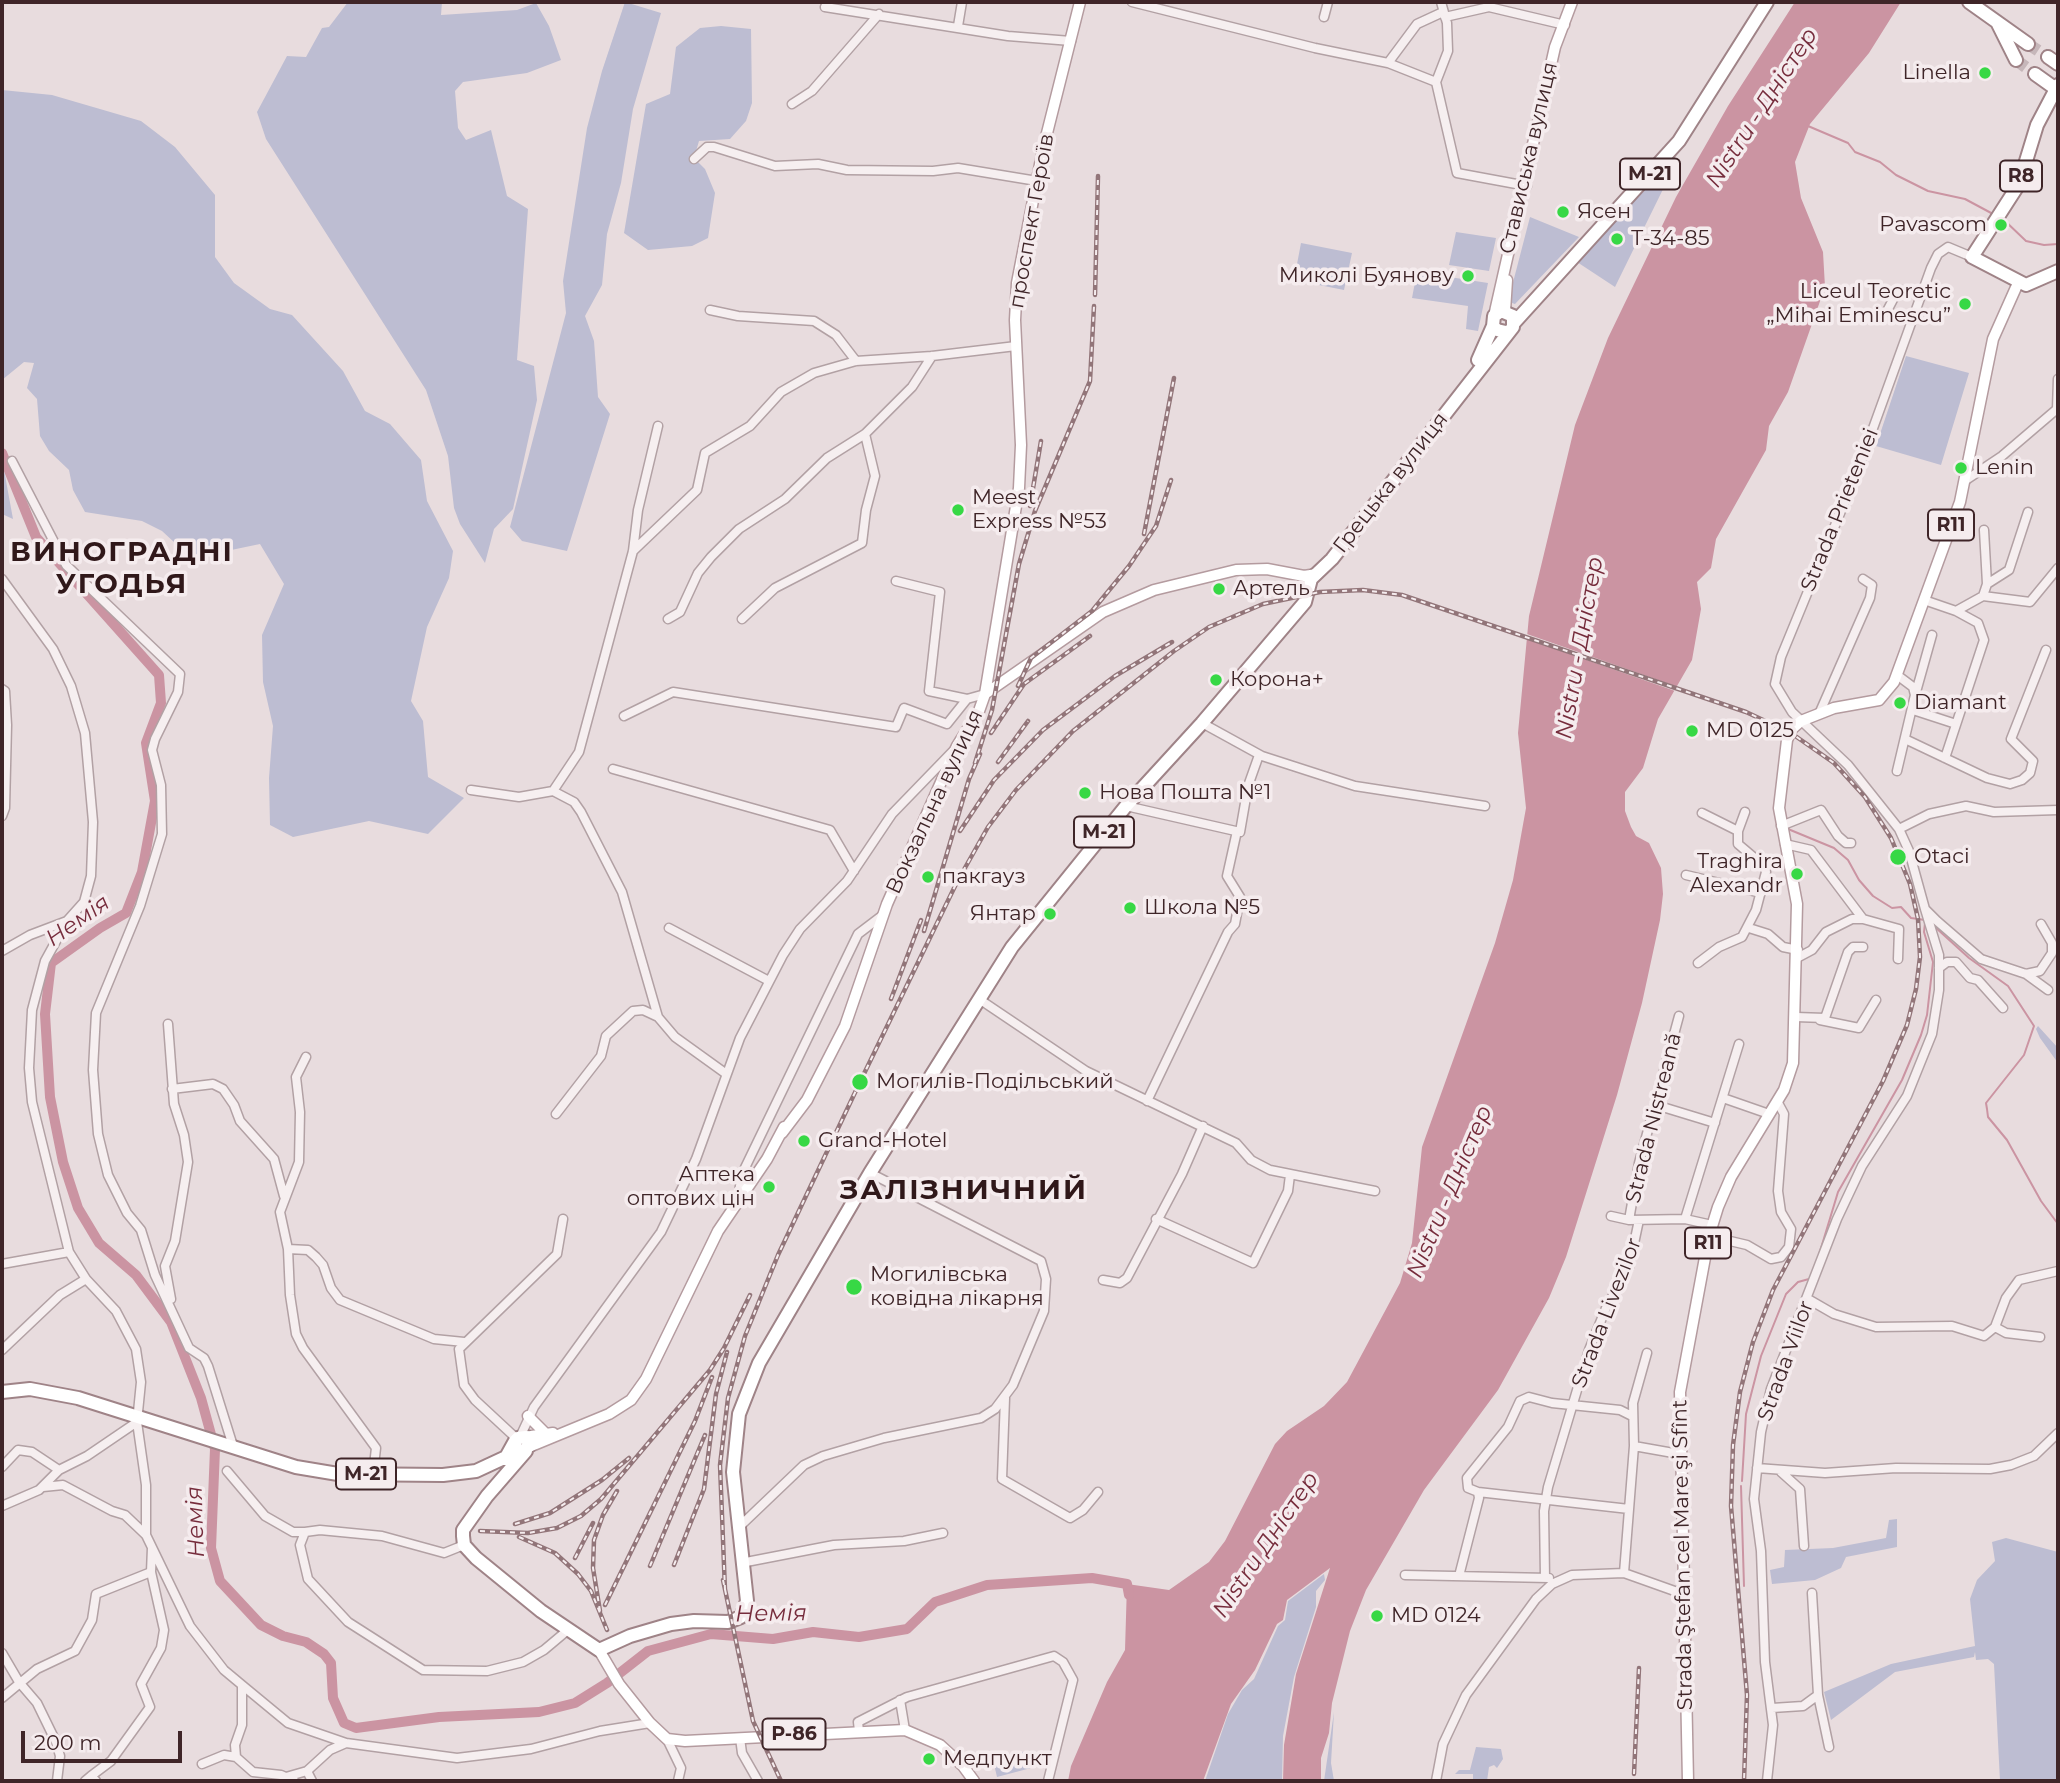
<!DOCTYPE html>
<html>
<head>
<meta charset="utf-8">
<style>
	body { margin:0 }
	#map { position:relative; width:2060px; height:1783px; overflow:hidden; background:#e8dcde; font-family:Montserrat,sans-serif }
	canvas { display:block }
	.frame { position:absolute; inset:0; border:4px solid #3f2528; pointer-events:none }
	.scale { position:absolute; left:21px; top:1731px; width:161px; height:32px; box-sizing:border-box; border:4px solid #3f2528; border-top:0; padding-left:9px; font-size:21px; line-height:24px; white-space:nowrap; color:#3f2528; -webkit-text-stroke:5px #f5ecee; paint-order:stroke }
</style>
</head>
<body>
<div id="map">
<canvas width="2060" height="1783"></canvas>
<div class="frame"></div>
<div class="scale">200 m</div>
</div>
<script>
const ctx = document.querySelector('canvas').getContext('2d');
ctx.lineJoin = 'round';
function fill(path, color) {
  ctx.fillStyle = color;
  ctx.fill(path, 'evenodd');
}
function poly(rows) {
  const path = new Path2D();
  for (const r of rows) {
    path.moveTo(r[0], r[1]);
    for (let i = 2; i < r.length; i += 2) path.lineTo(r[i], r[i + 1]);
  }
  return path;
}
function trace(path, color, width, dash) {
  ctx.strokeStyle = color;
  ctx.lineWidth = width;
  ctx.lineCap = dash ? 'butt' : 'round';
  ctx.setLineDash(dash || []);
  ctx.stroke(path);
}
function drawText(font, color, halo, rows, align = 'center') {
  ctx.font = font + ' Montserrat,sans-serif';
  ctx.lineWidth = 7;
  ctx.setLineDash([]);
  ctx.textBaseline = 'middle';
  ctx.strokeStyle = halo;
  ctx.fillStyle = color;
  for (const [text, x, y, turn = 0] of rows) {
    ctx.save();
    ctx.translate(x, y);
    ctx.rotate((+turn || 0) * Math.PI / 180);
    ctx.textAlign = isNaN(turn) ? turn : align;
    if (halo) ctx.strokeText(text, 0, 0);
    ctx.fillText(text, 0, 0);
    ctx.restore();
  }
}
const green = poly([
	[348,2,442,2,441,15,517,10,536,3,549,26,561,60,527,73,463,82,455,91,458,128,466,140,491,130,507,196,528,209,517,360,534,366,537,400,513,509,494,529,485,563,460,524,454,508,448,456,426,390,266,139,257,112,287,56,306,57,322,28,329,27],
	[625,2,661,13,633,109,621,183,607,234,602,285,585,316,594,341,598,397,610,414,567,551,522,541,510,527,566,313,563,281,587,128,602,71],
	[721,26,751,29,752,103,746,121,730,139,699,141,694,158,705,169,715,193,708,238,692,246,648,250,624,233,646,104,670,94,676,47,700,28],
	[2,90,52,95,141,121,175,147,215,195,215,257,234,283,270,309,292,315,343,371,365,411,390,424,421,460,427,501,453,551,449,578,427,627,411,701,423,721,428,777,464,798,428,834,369,821,293,837,270,825,269,778,273,726,263,682,262,635,284,584,260,544,212,554,188,555,162,531,142,521,85,512,73,490,69,470,49,451,40,436,37,399,27,388,34,363,24,362,2,380],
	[1657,173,1669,177,1615,287,1577,262],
	[1530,217,1579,237,1515,304,1512,303,1510,294],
	[1456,232,1496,238,1489,271,1449,265],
	[1301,243,1352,253,1344,290,1294,280],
	[1417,272,1488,283,1478,331,1466,329,1468,306,1412,298],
	[1906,356,1969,373,1941,465,1876,446],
	[2,459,13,519,2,514],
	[2038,1026,2058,1048,2058,1063,2040,1038,2036,1029],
	[1897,1519,1897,1547,1846,1557,1841,1568,1815,1580,1772,1584,1770,1570,1784,1567,1785,1550,1833,1548,1886,1538,1889,1520],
	[2006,1538,2058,1552,2058,1781,2000,1781,1994,1664,1988,1659,1976,1660,1975,1652,1974,1657,1895,1672,1831,1720,1824,1692,1891,1664,1975,1646,1970,1599,1977,1580,1995,1561,1992,1542],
	[1324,1574,1325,1580,1316,1591,1316,1607,1294,1677,1283,1736,1282,1781,1205,1781,1228,1714,1242,1690,1254,1679,1278,1626,1285,1620,1288,1601],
	[1334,1712,1331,1763,1334,1781,1324,1781],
	[1476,1747,1501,1749,1503,1759,1497,1768,1494,1765,1489,1767,1487,1781,1473,1781,1473,1774,1455,1774,1459,1770,1470,1770],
	[1026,1751,1031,1768,997,1777,993,1760]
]);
const water = poly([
	[1795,2,1901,2,1869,53,1810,124,1795,162,1801,198,1823,252,1825,287,1788,392,1769,426,1766,450,1716,539,1711,568,1697,582,1701,609,1692,660,1658,719,1643,768,1625,792,1625,811,1631,827,1636,836,1649,843,1661,868,1663,894,1660,920,1642,1003,1617,1095,1566,1257,1549,1298,1498,1390,1424,1490,1366,1590,1350,1631,1332,1703,1329,1733,1321,1758,1321,1781,1283,1781,1284,1745,1296,1674,1330,1568,1287,1600,1283,1620,1277,1624,1255,1670,1231,1704,1203,1781,1068,1781,1071,1766,1107,1682,1125,1650,1127,1584,1169,1590,1209,1562,1225,1541,1275,1444,1287,1431,1324,1406,1347,1382,1400,1283,1412,1243,1422,1147,1495,943,1513,880,1526,808,1518,733,1529,616,1575,425,1608,338,1676,197,1728,106]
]);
const pier = poly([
	[1524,633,1681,688,1678,692,1524,638]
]);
const stream = poly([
	[1808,126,1848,143,1855,152,1880,162,1896,175,1928,191,1965,199,1993,214],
	[2003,219,2026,241,2044,245,2058,244],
	[1788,829,1834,848,1848,860,1859,880,1873,896,1892,908,1901,907,1911,918,1925,920],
	[1935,927,1969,958,2008,986,2034,1026,2024,1055,1986,1103,1987,1109,1988,1117,2007,1140,2041,1201,2058,1224],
	[1818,1258,1838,1192,1902,1080,1921,1035,1927,1015,1933,962,1924,932,1925,923],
	[1742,1481,1746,1414,1761,1356,1786,1294,1798,1282,1809,1279],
	[1741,1486,1744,1586]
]);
const river = poly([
	[2,453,36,537,159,675,161,703,146,743,155,801,142,872,126,913,100,928,51,963,45,1014,50,1097,63,1162,78,1208,99,1243,136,1275,171,1322,201,1398,215,1449,211,1548,220,1581,261,1625,283,1636,306,1642,324,1654,331,1663,333,1698,344,1723,356,1728,439,1717,539,1712,575,1703,607,1683,648,1651,711,1634,773,1639,813,1632,859,1637,907,1629,935,1602,987,1585,1092,1578,1127,1584,1129,1595]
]);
const highwayTunnel = poly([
	[2028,44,2048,57],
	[2016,60,2035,74]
]);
const minor = poly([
	[1132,2,1315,48,1388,63,1436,82],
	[1441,2,1447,23,1448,51,1436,82,1457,173,1527,186],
	[825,7,1008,36,1071,41],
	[1324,17,1328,2],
	[1445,17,1489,7,1565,25],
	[958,26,962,2],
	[1388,63,1417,24,1443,12],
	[792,104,812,91,879,14],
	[694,159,707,147,714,147,775,166,818,164,847,170,933,171,958,168,1037,181],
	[1972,257,1948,247,1938,254,1931,268,1859,467,1781,657,1775,684,1792,712,1848,765,1899,829,1909,851,1925,909,1937,921,1981,959,2026,974,2040,971,2052,953,2052,943,2041,924],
	[710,310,738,316,814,321,836,335,856,361],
	[1887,311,1898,290,1923,292],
	[12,461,66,565,180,674,178,692,155,739,152,750,161,785,162,834,140,906,96,1013,93,1070,98,1134,108,1175,127,1213,141,1230,155,1275,189,1348,204,1358,208,1366,233,1446],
	[1966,480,2002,456,2057,409,2058,379],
	[633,551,697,490,705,453,750,426,781,392,814,373,856,361,932,356,1016,346],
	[2,579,53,649,71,686,85,733,93,822,91,876,84,902,67,921,45,961,32,1010,29,1068,32,1102,69,1252,86,1279,116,1311,136,1349,141,1382,137,1422,146,1485,146,1535],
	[896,581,940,592,929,691,967,699],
	[1987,584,2009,570,2028,512],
	[1983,596,2030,602,2058,568],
	[1924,600,1956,611,1983,596,1987,584,1984,530],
	[668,619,680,612,698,573,711,557,739,529,785,499,827,458,865,434,912,387,932,356],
	[742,619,775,588,862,543,866,510,875,476,865,434],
	[2,689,5,691,7,725,5,808,2,816],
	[1916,692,1932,635],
	[1913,710,1956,724],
	[1819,714,1870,598,1872,585,1863,579],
	[624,716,673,692,896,727,904,708,947,724,967,699,985,694],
	[1202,723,1262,756,1355,786,1485,806],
	[1905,739,1987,778,2010,784,2022,780,2030,773,2033,761,2011,739,2046,650],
	[1945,758,1984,640,1978,623,1956,611],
	[613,769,830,830,854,871],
	[1897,771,1915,695,1913,687,1897,675],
	[471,790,519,797,553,791,579,752,633,551,638,510,658,426],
	[553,791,574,802,581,812,622,892,658,1017,675,1037,725,1073],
	[1126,806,1240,832,1248,786,1259,755],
	[1702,813,1738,831],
	[1781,826,1821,810,1838,836,1846,843,1851,843],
	[1899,829,1929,814,1966,806,1994,812,2058,810],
	[1785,844,1811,850,1863,919,1899,929,1898,959],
	[1686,875,1761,893],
	[669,928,769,981],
	[1749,928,1768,934,1783,947,1798,950],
	[2,951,30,935,67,921],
	[1797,958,1812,950,1826,932,1852,919,1863,919],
	[1698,963,1719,947,1742,937,1756,910,1766,872,1764,866,1738,844,1738,831,1745,812],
	[1939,968,1947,962,1956,962,1970,978,1978,980,2003,1008],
	[2026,974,2048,990],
	[979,999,1086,1071,1236,1143,1251,1160,1270,1170,1375,1191],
	[1796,1017,1825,1018,1848,952,1853,947,1863,947],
	[1820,1020,1859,1028,1876,1000],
	[168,1024,174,1104,184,1135,188,1162,175,1241,165,1266,171,1299],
	[306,1057,296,1077,300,1112,299,1162,280,1212,288,1249,290,1295,296,1334,303,1348,376,1448,373,1474],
	[172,1089,213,1084,223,1089,234,1105,240,1121,274,1159,284,1196],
	[1723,1098,1769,1114],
	[1147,1101,1228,932,1235,924,1240,897,1227,876,1237,831],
	[1656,1105,1715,1123],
	[556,1114,601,1056,606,1036,633,1011,643,1010,658,1017],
	[737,1204,742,1174,858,934,883,915],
	[1611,1216,1629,1220,1685,1219,1712,1225],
	[1156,1219,1253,1263,1288,1191,1290,1175],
	[1685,1219,1739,1044],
	[1629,1220,1639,1163,1679,1016],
	[1709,1236,1747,1245,1771,1259,1781,1257,1789,1247,1791,1229,1781,1212,1778,1191,1784,1114,1777,1101],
	[288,1249,308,1250,316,1257,323,1265,331,1288,340,1300,434,1339,464,1342],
	[2,1264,69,1252],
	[1103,1280,1120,1283,1127,1278,1182,1174,1203,1126],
	[1808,1299,1834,1314,1876,1327,1952,1326,1984,1336,1995,1327,2006,1298,2019,1280,2058,1271],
	[1995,1327,2006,1333,2040,1337],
	[2,1350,60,1295,86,1279],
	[1005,1398,1002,1479,1070,1518,1083,1510,1098,1492],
	[520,1437,534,1407,661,1232,696,1159,740,1038,783,955,800,929,847,881,892,814,953,751],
	[517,1439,475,1400,464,1385,459,1349,557,1254,563,1219],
	[1634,1446,1679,1454],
	[2,1467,18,1450,32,1452,59,1470,39,1490,2,1506],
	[1757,1468,1825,1473,1896,1468,1990,1469,2011,1465,2034,1456,2058,1433],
	[59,1470,87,1456,137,1422],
	[227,1471,265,1516,293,1532,305,1532],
	[1781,1472,1800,1489,1804,1546],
	[43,1487,63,1485,112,1511,125,1515,146,1535,190,1626,224,1670,242,1685,242,1725,235,1745,236,1757],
	[1478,1492,1629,1509],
	[738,1528,804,1465,823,1456,884,1438,981,1418,995,1409,1013,1385,1044,1311,1046,1279,1041,1261,870,1173],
	[464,1545,444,1553,382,1536,320,1530,305,1532,300,1545,308,1579,348,1622,423,1670,487,1671,523,1662,544,1650,569,1629],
	[741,1563,834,1545,904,1541,943,1533],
	[1624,1573,1634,1446,1633,1403,1647,1353],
	[1405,1575,1549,1578],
	[1459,1576,1479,1498,1478,1492,1468,1488,1467,1478,1508,1427,1520,1401,1529,1397,1552,1403,1620,1410,1632,1416],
	[1545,1578,1544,1511,1548,1487,1589,1350,1606,1308,1629,1267,1639,1220],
	[2,1653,19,1682,37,1703,56,1742,60,1756,57,1781],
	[242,1685,288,1723,346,1743],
	[1818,1695,1829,1747],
	[2,1698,37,1669,75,1651,92,1620,96,1594,151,1572],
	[900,1700,905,1730],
	[1772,1708,1803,1706,1818,1695,1812,1593],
	[859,1731,858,1722,907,1697,1054,1656,1063,1662,1073,1680,1048,1781],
	[740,1738,742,1753,758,1781],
	[667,1739,681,1768,678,1781],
	[202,1764,224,1755,236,1757,253,1772,281,1775,294,1781],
	[307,1771,330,1750,346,1743,457,1758,531,1749,600,1731,650,1723],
	[91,1776,111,1761,150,1707,141,1684,161,1648,164,1630,151,1572,152,1548],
	[286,1777,307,1771,312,1781],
	[85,1781,91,1776,96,1781],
	[1436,1781,1443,1744,1466,1695,1536,1599,1552,1584,1572,1575,1624,1573,1683,1594],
	[1767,1781,1773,1725,1765,1662,1761,1551,1754,1499,1761,1432,1771,1389,1837,1219,1862,1166,1907,1096,1932,1034,1939,990,1939,955,1925,909]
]);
const major = poly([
	[1505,311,1507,280],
	[1494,316,1555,47,1572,2],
	[985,694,1103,612,1154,590,1236,570,1267,569,1304,576,1317,574],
	[782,1133,807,1100,845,1026,887,904,957,746,979,711,985,694,1019,488,1021,445,1015,320,1017,283,1043,149,1080,2],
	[528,1416,546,1434],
	[524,1437,553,1433],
	[529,1447,609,1414,631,1400,646,1379,718,1231,767,1159,784,1127],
	[599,1650,619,1684,650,1723,667,1739,685,1741,905,1730,940,1745,963,1766,974,1781],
	[1688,1781,1680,1392,1709,1236,1718,1207,1731,1177,1784,1090,1793,1063,1797,904,1779,808,1787,740,1792,729,1801,721,1834,708,1879,700,1894,682,1960,502,1993,339,2018,283]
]);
const highway = poly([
	[1969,2,2028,44],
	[1997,22,2016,60],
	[2048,57,2058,64],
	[2035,74,2056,89],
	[2058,85,2037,125,2019,184,1972,257,2026,285,2058,271],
	[1514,323,1679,141,1767,2],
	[1478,360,1493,326],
	[2,1392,30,1389,78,1398,296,1467,338,1474,443,1475,476,1471,519,1451],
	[526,1451,487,1496,463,1530,463,1536,464,1545,476,1558,541,1611,599,1650,630,1636,671,1624,694,1621,728,1622,741,1617,747,1601,733,1472,739,1414,759,1363,870,1173,1012,947,1126,806,1202,723,1305,602,1311,579,1332,559,1513,327,1513,316,1501,311,1494,316,1493,326,1497,330,1506,332],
	[505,1459,515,1441,518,1438,526,1437,530,1445,522,1452,516,1449,515,1443]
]);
const rail = poly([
	[1095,295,1098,176],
	[1030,506,1041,441],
	[1144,534,1174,378],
	[1018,686,1031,658,1092,611,1129,566,1156,526,1171,480],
	[991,733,1024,684,1090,636],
	[998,762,1028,721],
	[975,763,992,710,1019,564,1035,511,1090,381,1094,306],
	[960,831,994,780,1043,730,1115,676,1172,642],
	[924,931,969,779,980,754],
	[891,999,921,920],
	[515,1524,550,1513,602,1480,629,1458],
	[480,1531,528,1533,557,1528,581,1516,601,1499,710,1370,724,1348,750,1295],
	[519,1537,555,1553,578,1574,591,1591,607,1630],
	[575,1558,593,1523],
	[674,1565,704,1489,716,1394,727,1352],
	[650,1566,705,1435],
	[723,1580,753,1721,781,1781],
	[725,1590,720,1465,728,1398,745,1336,778,1255,860,1082,957,882,988,827,1016,790,1073,731,1174,651,1209,627,1263,604,1320,592,1363,590,1402,595,1746,712,1791,733,1834,763,1865,797,1891,838,1910,884,1918,919,1920,957,1916,989,1907,1025,1883,1081,1773,1290,1753,1342,1740,1392,1733,1445,1731,1506,1747,1695,1744,1781],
	[605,1605,695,1421,712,1377],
	[600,1611,593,1568,594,1540,603,1515,617,1491],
	[1634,1774,1639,1668]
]);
const markers = [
	[1985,73,7,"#37d845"],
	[1563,212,7,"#37d845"],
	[2001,225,7,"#37d845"],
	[1617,239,7,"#37d845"],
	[1468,276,7,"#37d845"],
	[1965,304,7,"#37d845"],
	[1961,468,7,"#37d845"],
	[958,510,7,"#37d845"],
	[1219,589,7,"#37d845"],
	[1216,680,7,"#37d845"],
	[1900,703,7,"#37d845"],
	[1692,731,7,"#37d845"],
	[1085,793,7,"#37d845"],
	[1898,857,9,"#37d845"],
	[1797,874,7,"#37d845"],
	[928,877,7,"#37d845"],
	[1130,908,7,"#37d845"],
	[1050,914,7,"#37d845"],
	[860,1082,9,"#37d845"],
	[804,1141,7,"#37d845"],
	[769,1187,7,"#37d845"],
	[854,1287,9,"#37d845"],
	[1377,1616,7,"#37d845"],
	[929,1759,7,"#37d845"]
];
const shields = [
	[1650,174,60],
	[2021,176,42],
	[1951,525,46],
	[1104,832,60],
	[1708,1243,46],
	[366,1474,60],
	[794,1734,63]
];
const shieldNames = [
	["М-21",1650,174],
	["R8",2021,176],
	["R11",1951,525],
	["М-21",1104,832],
	["R11",1708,1243],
	["М-21",366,1474],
	["Р-86",794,1734]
];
const poiNames = [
	["Linella",1971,73,"right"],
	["Ясен",1577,212],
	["Pavascom",1987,225,"right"],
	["Т-34-85",1631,239],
	["Миколі Буянову",1454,276,"right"],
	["Liceul Teoretic",1951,292,"right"],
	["„Mihai Eminescu”",1951,316,"right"],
	["Lenin",1975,468],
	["Meest",972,498],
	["Express №53",972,522],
	["Артель",1233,589],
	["Корона+",1230,680],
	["Diamant",1914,703],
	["MD 0125",1706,731],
	["Нова Пошта №1",1099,793],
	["Otaci",1914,857],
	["Traghira",1783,862,"right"],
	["Alexandr",1783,886,"right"],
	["пакгауз",942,877],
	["Школа №5",1144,908],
	["Янтар",1036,914,"right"],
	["Могилів-Подільський",876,1082],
	["Grand-Hotel",818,1141],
	["Аптека",755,1175,"right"],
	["оптових цін",755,1199,"right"],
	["Могилівська",870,1275],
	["ковідна лікарня",870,1299],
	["MD 0124",1391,1616],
	["Медпункт",943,1759]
];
const streetNames = [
	["Стависька вулиця",1529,158,-77],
	["проспект Героїв",1032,221,-80],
	["Грецька вулиця",1391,483,-52],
	["Strada Prieteniei",1840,510,-68],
	["Вокзальна вулиця",935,802,-65],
	["Strada Nistreană",1654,1118,-76],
	["Strada Livezilor",1607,1313,-69],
	["Strada Viilor",1786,1361,-70],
	["Strada Ştefan cel Mare şi Sfînt",1683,1555,-91]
];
const waterNames = [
	["Nistru - Дністер",1762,108,-57],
	["Nistru - Дністер",1580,648,-80],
	["Немія",78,921,-35],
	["Nistru - Дністер",1450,1192,-67],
	["Немія",196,1522,-92],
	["Nistru Дністер",1266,1545,-56],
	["Немія",771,1614,-1]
];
const districtNames = [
	["ВИНОГРАДНІ",122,553],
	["УГОДЬЯ",122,585],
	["ЗАЛІЗНИЧНИЙ",964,1191]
];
fill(green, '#bdbdd2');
fill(water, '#cb94a2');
fill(pier, '#e8dcde');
trace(stream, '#cb94a2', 2);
trace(river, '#cb94a2', 10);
trace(highwayTunnel, '#c6b7ba', 12, [12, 6]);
trace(minor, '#b2a1a4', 11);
trace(major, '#b49b9f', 13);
trace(highway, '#9f8387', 16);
trace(minor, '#f6eff0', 8);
trace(major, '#fff', 10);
trace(highway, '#fff', 12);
trace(rail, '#927579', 4.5);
trace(rail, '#f5ecee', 2, [5]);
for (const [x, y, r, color] of markers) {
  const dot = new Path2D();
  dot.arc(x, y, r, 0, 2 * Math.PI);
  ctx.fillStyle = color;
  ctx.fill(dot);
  trace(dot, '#f5ecee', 2.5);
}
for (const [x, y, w] of shields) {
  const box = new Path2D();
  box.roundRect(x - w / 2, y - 15.5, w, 31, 5);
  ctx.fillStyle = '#f5ecee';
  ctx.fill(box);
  trace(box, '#3f2528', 2);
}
drawText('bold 19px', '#3f2528', null, shieldNames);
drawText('21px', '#3f2528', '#f5ecee', poiNames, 'left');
drawText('21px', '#3f2528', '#f5ecee', streetNames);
drawText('italic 23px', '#762c3c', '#f5ecee', waterNames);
ctx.letterSpacing = '2px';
drawText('bold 28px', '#30181a', '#f5ecee', districtNames);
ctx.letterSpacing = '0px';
</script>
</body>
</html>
